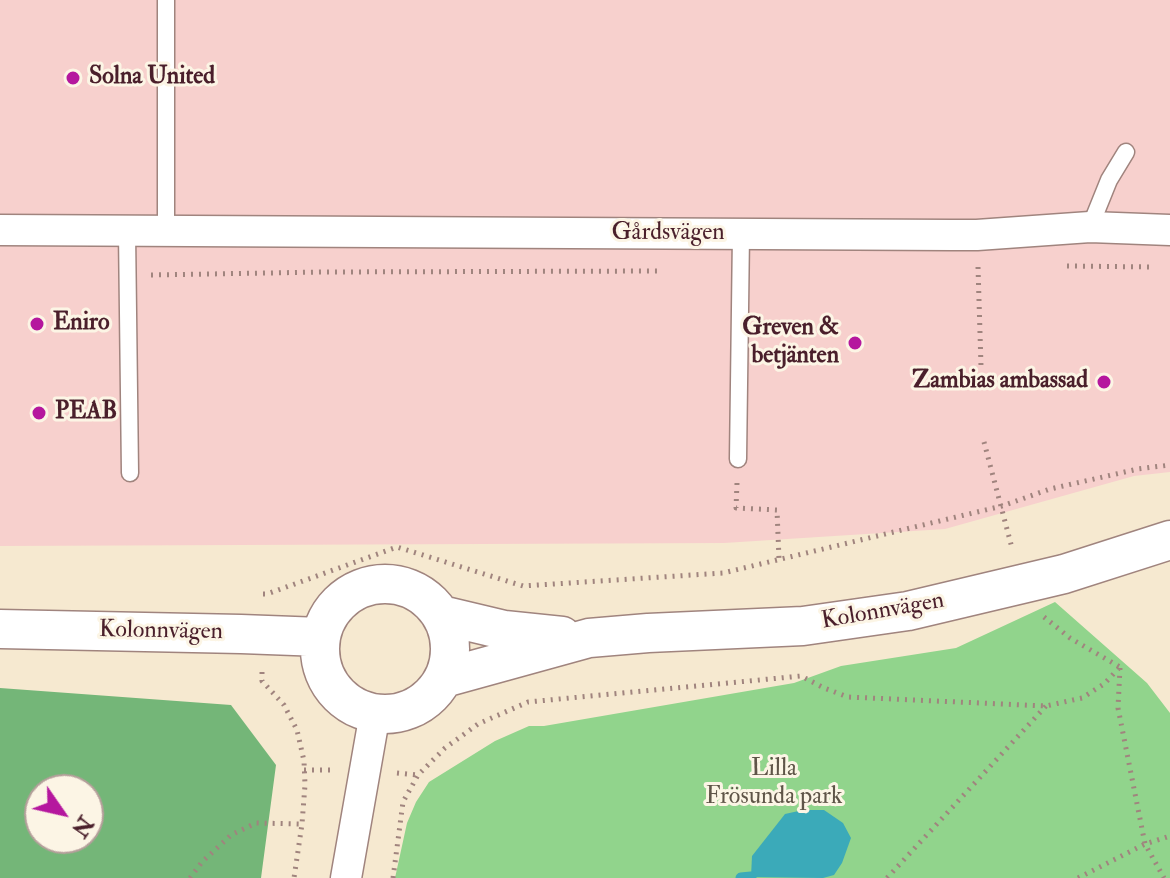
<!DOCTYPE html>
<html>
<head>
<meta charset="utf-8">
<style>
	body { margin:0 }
	#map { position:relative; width:1170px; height:878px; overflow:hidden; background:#f6e9d0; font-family:"IM FELL Double Pica",serif }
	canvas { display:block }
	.north { position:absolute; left:24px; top:774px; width:80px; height:80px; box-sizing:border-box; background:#fcf5e5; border:2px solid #b59f9b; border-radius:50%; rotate:124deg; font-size:22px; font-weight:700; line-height:32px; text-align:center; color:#4a1f2b }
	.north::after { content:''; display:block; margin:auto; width:28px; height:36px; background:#b5179e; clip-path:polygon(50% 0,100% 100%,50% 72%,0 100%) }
</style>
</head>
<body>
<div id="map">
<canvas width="1170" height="878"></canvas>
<div class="north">N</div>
</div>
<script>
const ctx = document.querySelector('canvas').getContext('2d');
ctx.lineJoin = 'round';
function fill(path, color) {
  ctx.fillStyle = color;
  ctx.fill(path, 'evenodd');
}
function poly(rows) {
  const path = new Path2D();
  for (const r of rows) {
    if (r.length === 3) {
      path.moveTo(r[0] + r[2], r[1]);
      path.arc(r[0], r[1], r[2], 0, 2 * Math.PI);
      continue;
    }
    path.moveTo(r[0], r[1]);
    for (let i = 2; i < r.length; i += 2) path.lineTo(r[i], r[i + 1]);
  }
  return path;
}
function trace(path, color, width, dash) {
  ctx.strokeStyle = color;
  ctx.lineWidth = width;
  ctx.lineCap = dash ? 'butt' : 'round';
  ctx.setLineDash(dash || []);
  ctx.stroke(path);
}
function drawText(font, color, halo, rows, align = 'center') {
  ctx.font = font + ' "IM FELL Double Pica",serif';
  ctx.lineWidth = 6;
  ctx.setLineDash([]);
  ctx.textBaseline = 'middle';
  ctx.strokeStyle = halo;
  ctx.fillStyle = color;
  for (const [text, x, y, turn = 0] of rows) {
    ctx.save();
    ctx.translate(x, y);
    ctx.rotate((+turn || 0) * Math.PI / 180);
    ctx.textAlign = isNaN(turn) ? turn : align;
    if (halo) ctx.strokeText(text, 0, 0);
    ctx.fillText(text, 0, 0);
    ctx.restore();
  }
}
const built = poly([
	[0,0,1170,0,1170,472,1134,476,945,529,724,543,0,546]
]);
const green = poly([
	[1055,602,1147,683,1170,713,1170,878,395,878,407,823,416,802,429,782,495,741,529,726,544,726,794,683,841,666,956,648]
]);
const forest = poly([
	[0,688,231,705,276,765,261,878,0,878],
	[40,790,88,790,88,838,40,838]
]);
const water = poly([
	[803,810,824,810,843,823,851,838,842,863,834,875,823,878,751,877,752,856,785,814]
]);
const stream = poly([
	[741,878,751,877]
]);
const path = poly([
	[1067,266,1153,267],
	[978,267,981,366],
	[151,275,324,272,661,271],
	[984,442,1012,548],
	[737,483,736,508,777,510,779,559],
	[263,594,267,594,397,547,523,586,723,573,1002,506,1050,489,1138,469,1170,465],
	[1044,617,1070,638,1120,667],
	[1120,668,1118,708,1145,844,1164,878],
	[262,672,262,681,284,705,297,730,304,761,305,785,302,824,294,878],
	[304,770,331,770],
	[397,773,418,775],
	[190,878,202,862,231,835,256,823,302,824],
	[393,878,403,802,418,775,445,748,478,724,528,702,801,676,824,688,848,697,1046,706,1082,698,1104,684,1120,667],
	[887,878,1046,706],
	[1078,878,1145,844,1170,836]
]);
const service = poly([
	[166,0,166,232],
	[1090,227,1109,180,1126,152],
	[127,232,130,473],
	[738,459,741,234]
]);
const minor = poly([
	[0,230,951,235,977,235,1090,227,1170,230],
	[346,878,375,713]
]);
const tertiary = poly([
	[385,649,65],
	[441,615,504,630,562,636],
	[0,629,241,634,321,637],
	[444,678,589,638,648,633,803,626,908,611,1064,574,1170,540]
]);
const markers = [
	[73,78,8,"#b5179e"],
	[37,324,8,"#b5179e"],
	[855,343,8,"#b5179e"],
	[1104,382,8,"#b5179e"],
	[39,413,8,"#b5179e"]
];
const poiNames = [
	["Solna United",89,78],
	["Eniro",53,324],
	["Greven &",839,329,"right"],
	["betjänten",839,357,"right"],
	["Zambias ambassad",1088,382,"right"],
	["PEAB",55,413]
];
const streetNames = [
	["Gårdsvägen",668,234],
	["Kolonnvägen",883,612,-10],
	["Kolonnvägen",161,632,1]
];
const parkNames = [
	["Lilla",774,770],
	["Frösunda park",774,798]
];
fill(built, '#f7d0cd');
fill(green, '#91d48c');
fill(forest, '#74b678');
fill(water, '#3baab9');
trace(stream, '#3baab9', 11);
trace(service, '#a0847e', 19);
trace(minor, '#a0847e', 33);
trace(tertiary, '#a0847e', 41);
trace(path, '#a0847e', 5, [2, 6]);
trace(service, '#fff', 16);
trace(minor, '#fff', 30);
trace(tertiary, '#fff', 38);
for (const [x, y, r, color] of markers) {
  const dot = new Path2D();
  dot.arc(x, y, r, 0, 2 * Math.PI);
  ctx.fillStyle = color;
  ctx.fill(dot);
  trace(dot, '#fcf5e5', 3);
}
drawText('bold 24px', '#4a1f2b', '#fcf5e5', poiNames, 'left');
drawText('24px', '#4a1f2b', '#fcf5e5', streetNames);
drawText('24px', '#5f5548', '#fcf5e5', parkNames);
</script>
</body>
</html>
